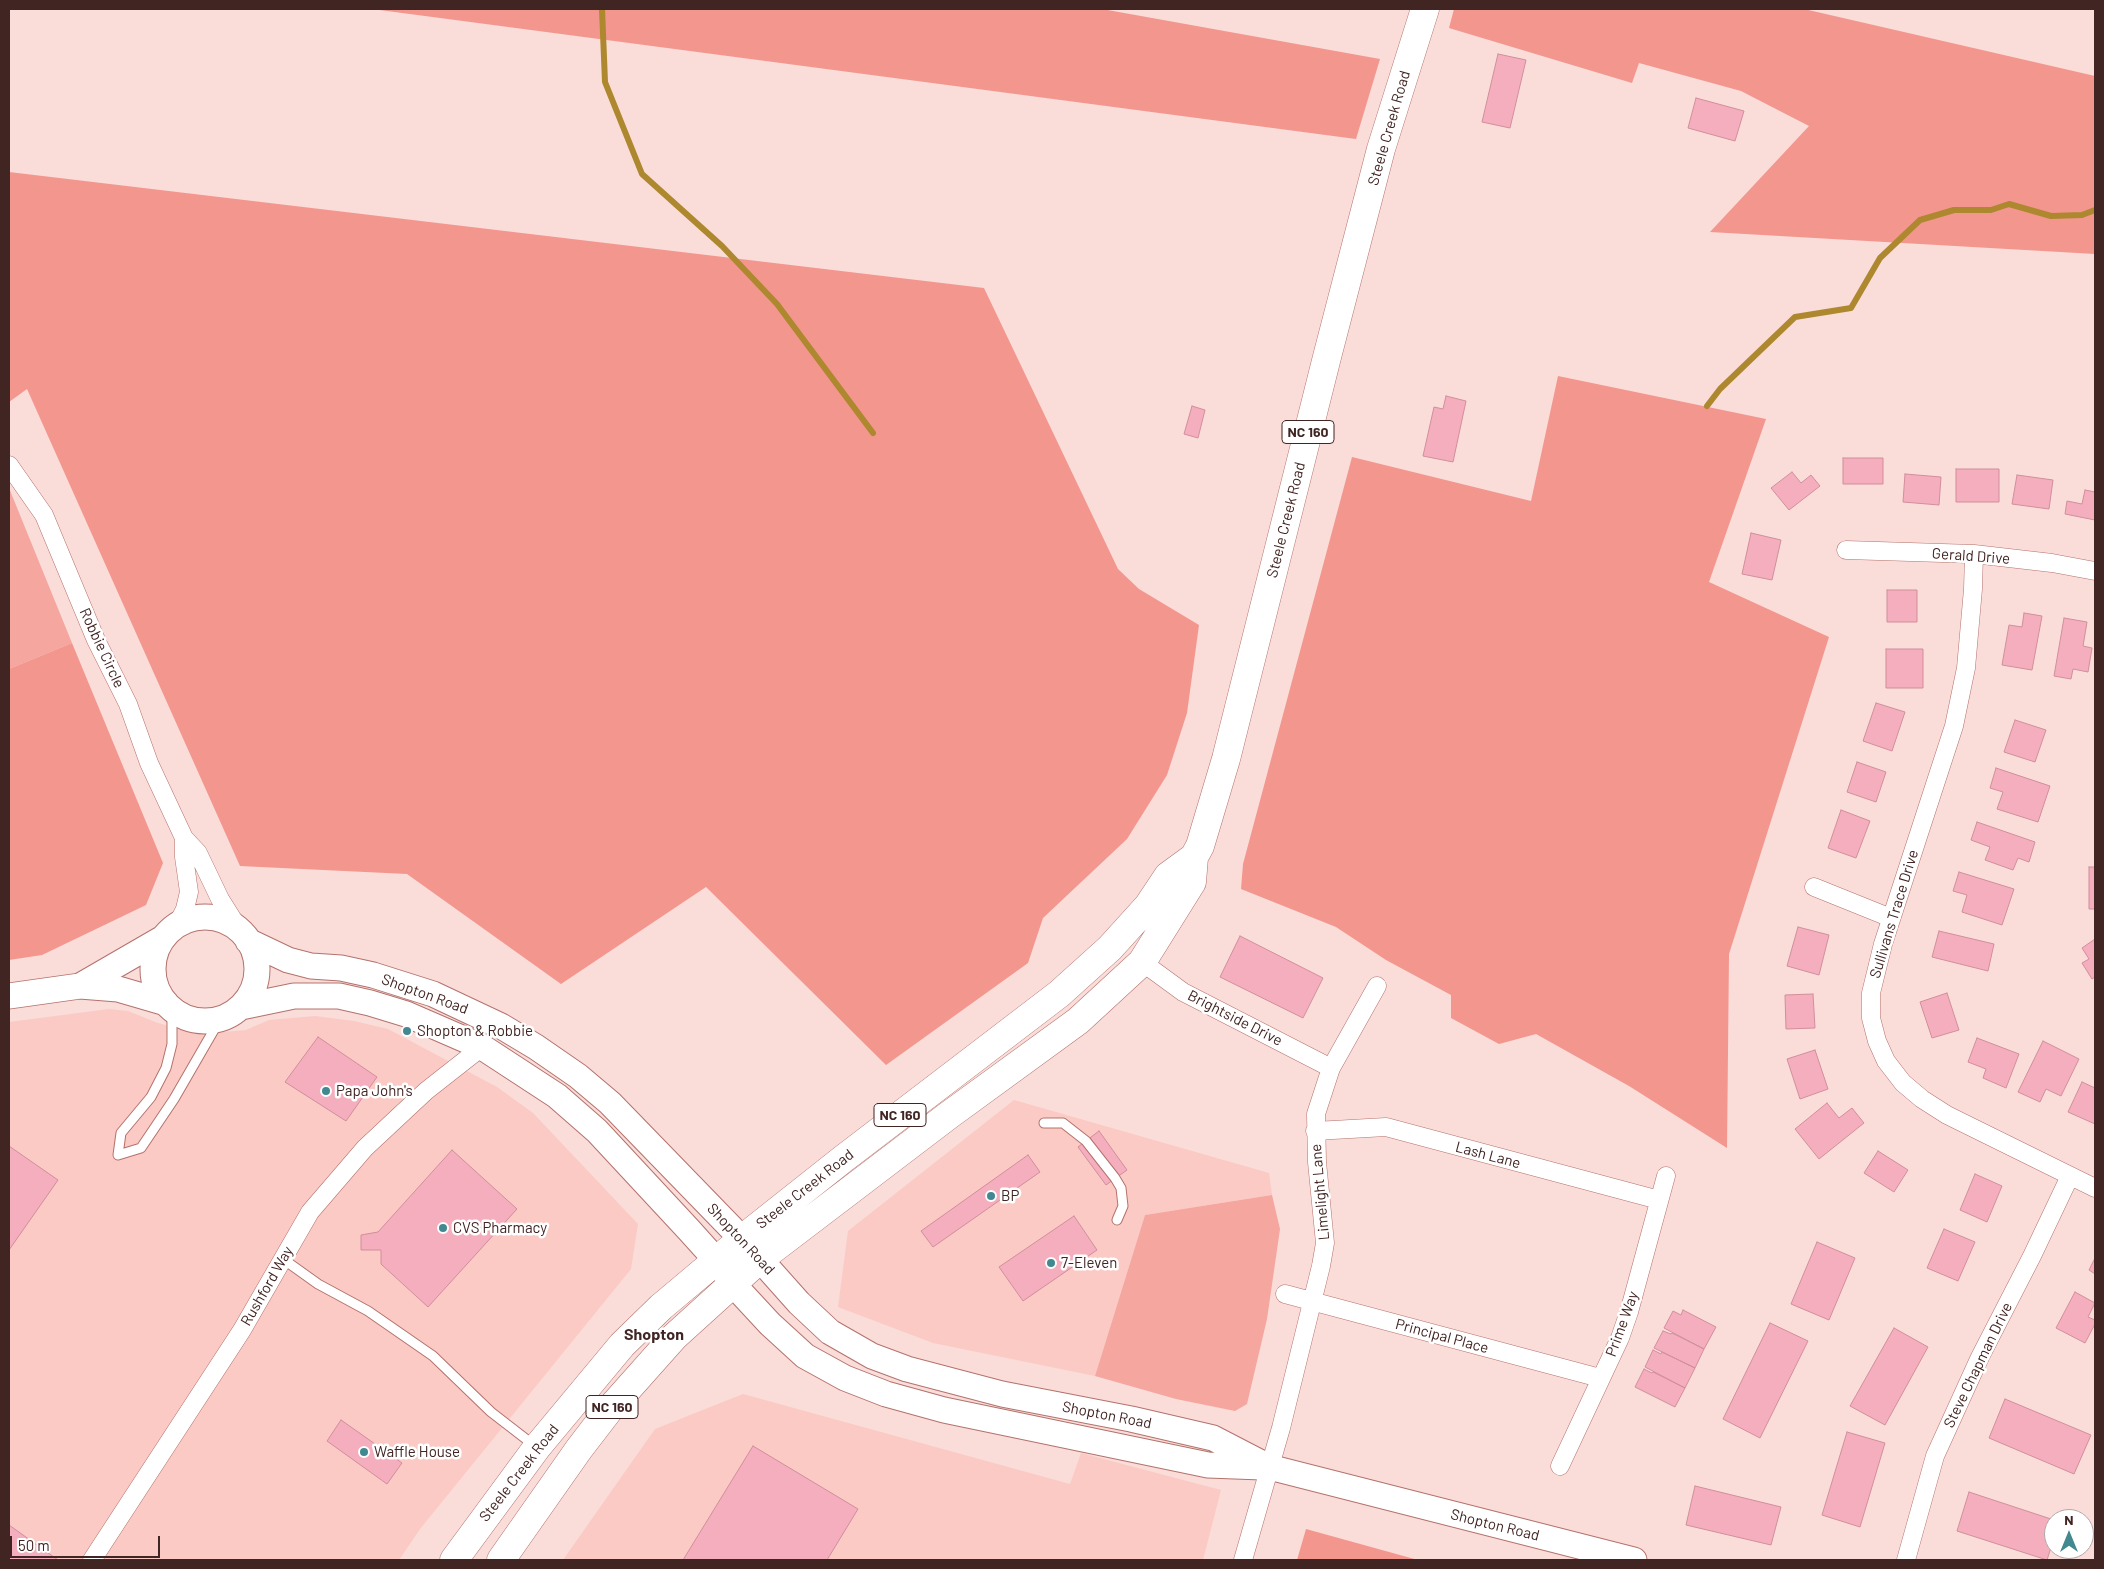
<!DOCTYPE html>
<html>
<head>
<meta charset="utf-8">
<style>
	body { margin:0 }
	#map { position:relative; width:2104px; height:1569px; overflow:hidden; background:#fadcd9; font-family:Barlow,sans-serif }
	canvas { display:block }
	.frame { position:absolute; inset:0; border:10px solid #402523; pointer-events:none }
	.north { position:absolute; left:2044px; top:1509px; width:50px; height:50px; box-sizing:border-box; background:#fff; border:1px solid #b3a8a7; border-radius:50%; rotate:0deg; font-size:14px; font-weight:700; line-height:20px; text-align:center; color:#402523 }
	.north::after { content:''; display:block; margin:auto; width:18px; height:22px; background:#418890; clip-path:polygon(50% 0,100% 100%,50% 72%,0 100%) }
	.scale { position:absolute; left:10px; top:1536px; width:150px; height:22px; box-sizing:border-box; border:2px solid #402523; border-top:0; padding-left:6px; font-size:15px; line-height:18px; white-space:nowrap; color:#402523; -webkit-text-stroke:4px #fff; paint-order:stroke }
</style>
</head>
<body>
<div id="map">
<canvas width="2104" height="1569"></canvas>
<div class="frame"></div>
<div class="north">N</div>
<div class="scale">50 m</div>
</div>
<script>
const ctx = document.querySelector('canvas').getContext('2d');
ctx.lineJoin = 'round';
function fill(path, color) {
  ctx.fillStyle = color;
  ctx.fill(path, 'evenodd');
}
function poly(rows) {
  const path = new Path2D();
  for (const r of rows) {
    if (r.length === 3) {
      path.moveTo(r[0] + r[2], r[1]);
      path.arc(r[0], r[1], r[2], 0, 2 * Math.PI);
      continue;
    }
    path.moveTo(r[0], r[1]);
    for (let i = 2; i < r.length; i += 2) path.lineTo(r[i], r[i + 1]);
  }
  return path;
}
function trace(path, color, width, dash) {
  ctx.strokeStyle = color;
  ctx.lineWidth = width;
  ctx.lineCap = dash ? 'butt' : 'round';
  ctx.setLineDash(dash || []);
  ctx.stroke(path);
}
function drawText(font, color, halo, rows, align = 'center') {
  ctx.font = font + ' Barlow,sans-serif';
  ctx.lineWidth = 5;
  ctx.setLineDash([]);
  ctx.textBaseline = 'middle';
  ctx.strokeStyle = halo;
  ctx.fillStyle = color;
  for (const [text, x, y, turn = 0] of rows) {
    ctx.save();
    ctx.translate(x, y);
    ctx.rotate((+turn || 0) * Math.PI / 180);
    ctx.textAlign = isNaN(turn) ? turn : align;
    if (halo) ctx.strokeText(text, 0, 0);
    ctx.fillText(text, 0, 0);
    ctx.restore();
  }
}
const built = poly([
	[109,1009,128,1011,158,1023,198,1034,246,1030,269,1020,315,1016,354,1021,388,1029,497,1087,533,1113,638,1224,631,1269,420,1529,399,1560,9,1560,9,1022],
	[1014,1100,1269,1173,1272,1195,1145,1215,1095,1376,933,1343,838,1307,848,1231],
	[743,1394,1070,1484,1081,1453,1221,1490,1203,1560,563,1560,655,1429]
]);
const green = poly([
	[9,488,72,643,9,669],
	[1272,1195,1280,1229,1267,1319,1247,1404,1235,1411,1176,1399,1095,1376,1145,1215]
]);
const forest = poly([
	[372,9,1102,9,1380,59,1356,139],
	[1454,9,1804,9,2095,76,2095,254,1710,232,1809,126,1741,91,1639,63,1632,83,1449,28],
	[9,172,984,288,1118,569,1139,589,1199,625,1187,713,1167,775,1127,839,1043,918,1028,963,886,1065,706,887,561,984,407,874,240,866,27,389,9,402],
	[1558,376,1766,419,1709,582,1829,637,1729,954,1727,1148,1629,1086,1536,1034,1499,1044,1451,1018,1451,995,1386,960,1336,927,1241,889,1243,864,1352,457,1531,501],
	[72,643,163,863,146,905,42,955,9,960,9,669],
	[1306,1529,1418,1560,1297,1560]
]);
const stream = poly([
	[602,9,605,82,642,174,722,246,777,304,873,433],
	[1707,406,1720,389,1795,317,1851,308,1880,258,1920,220,1954,210,1991,210,2009,204,2051,216,2082,215,2095,210]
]);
const building = poly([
	[1498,54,1526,60,1510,128,1482,122,1498,54],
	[1696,98,1744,111,1735,141,1688,128,1696,98],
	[1446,396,1466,401,1453,462,1423,456,1434,407,1443,409,1446,396],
	[1192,406,1205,410,1198,438,1184,434,1192,406],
	[1843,458,1883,458,1883,484,1843,484,1843,458],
	[1956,469,1999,469,1999,502,1956,502,1956,469],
	[1792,472,1801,483,1811,475,1820,486,1789,510,1771,488,1792,472],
	[1905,474,1941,477,1939,505,1903,502,1905,474],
	[2017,475,2053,480,2049,509,2012,504,2017,475],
	[2085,490,2095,492,2095,520,2065,514,2067,501,2082,504,2085,490],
	[1751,533,1781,540,1772,580,1742,574,1751,533],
	[1887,590,1917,590,1917,622,1887,622,1887,590],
	[2024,613,2042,616,2032,670,2002,665,2009,625,2022,627,2024,613],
	[2064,618,2087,622,2083,646,2092,648,2088,672,2073,669,2071,679,2054,676,2064,618],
	[1886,649,1923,649,1923,688,1886,688,1886,649],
	[1876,703,1905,712,1892,751,1863,741,1876,703],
	[2015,720,2046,730,2035,762,2004,752,2015,720],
	[1857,762,1886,772,1876,802,1847,792,1857,762],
	[1996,768,2050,786,2038,822,1997,809,2003,792,1990,788,1996,768],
	[1841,810,1870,821,1856,858,1828,848,1841,810],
	[1977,822,2035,842,2029,862,2018,858,2013,870,1985,860,1990,847,1971,840,1977,822],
	[2089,867,2095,867,2095,909,2089,909,2089,867],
	[1959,872,2014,889,2002,925,1962,912,1967,895,1953,891,1959,872],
	[1798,927,1829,935,1819,975,1787,966,1798,927],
	[1939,931,1994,944,1988,971,1932,957,1939,931],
	[1240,936,1323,978,1303,1018,1220,977,1240,936],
	[2095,939,2095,977,2092,979,2082,963,2089,959,2082,948,2095,939],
	[1947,993,1959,1030,1932,1038,1920,1002,1947,993],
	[1813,994,1815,1028,1786,1029,1785,995,1813,994],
	[318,1037,377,1077,346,1121,285,1082,318,1037],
	[1977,1038,2019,1054,2006,1088,1983,1078,1986,1069,1968,1062,1977,1038],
	[2043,1041,2079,1059,2061,1096,2046,1089,2040,1102,2018,1092,2043,1041],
	[1815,1050,1828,1089,1800,1099,1787,1059,1815,1050],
	[2082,1082,2095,1088,2095,1124,2068,1112,2082,1082],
	[1827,1103,1839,1118,1852,1108,1864,1123,1819,1159,1795,1129,1827,1103],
	[1099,1131,1127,1170,1106,1185,1078,1147,1099,1131],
	[9,1146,58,1180,9,1250,9,1146],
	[452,1150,517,1209,428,1307,381,1264,381,1250,361,1250,361,1235,378,1232,452,1150],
	[1878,1151,1908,1170,1894,1192,1864,1173,1878,1151],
	[1028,1155,1040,1172,933,1247,921,1231,1028,1155],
	[1975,1174,2002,1186,1987,1222,1960,1210,1975,1174],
	[1074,1216,1097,1250,1023,1301,999,1267,1074,1216],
	[1944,1229,1975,1242,1958,1281,1927,1268,1944,1229],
	[1817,1242,1855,1258,1829,1320,1791,1304,1817,1242],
	[2095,1258,2095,1274,2089,1270,2095,1258],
	[2075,1292,2095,1303,2088,1317,2095,1320,2095,1324,2085,1343,2056,1328,2075,1292],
	[1683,1310,1716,1327,1704,1349,1664,1328,1673,1311,1681,1315,1683,1310],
	[1770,1323,1808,1341,1760,1438,1723,1419,1770,1323],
	[1894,1328,1928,1347,1885,1425,1850,1406,1894,1328],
	[1663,1331,1671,1334,1672,1333,1704,1349,1695,1368,1654,1348,1663,1331],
	[1653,1350,1661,1354,1662,1352,1695,1368,1685,1388,1645,1367,1653,1350],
	[1644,1369,1652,1373,1653,1372,1685,1388,1675,1407,1635,1387,1644,1369],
	[2005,1399,2091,1435,2074,1474,1989,1438,2005,1399],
	[341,1420,402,1463,387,1484,327,1441,341,1420],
	[1847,1432,1885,1443,1860,1527,1822,1515,1847,1432],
	[753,1446,858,1509,827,1560,683,1560,753,1446],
	[1695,1486,1781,1507,1771,1545,1686,1525,1695,1486],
	[1969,1492,2054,1520,2054,1538,2047,1560,1957,1531,1969,1492],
	[9,1525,58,1560,9,1560,9,1525]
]);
const lane = poly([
	[172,1009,172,1044,166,1068,151,1097,121,1133,118,1155,141,1148,174,1099,215,1028,231,1014],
	[1044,1123,1063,1123,1086,1141,1115,1178,1121,1188,1123,1206,1117,1220],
	[283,1259,318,1284,368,1311,433,1356,491,1412,535,1446]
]);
const street = poly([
	[9,465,44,515,96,640,128,704,149,763,184,838,198,853,220,899,240,931],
	[1846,550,1974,554,2052,563,2095,571],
	[1974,554,1973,589,1966,668,1954,726,1883,944,1871,993,1871,1018,1877,1041,1886,1061,1903,1083,1922,1099,1947,1115,2095,1188],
	[1814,887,1891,918],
	[177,925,185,909,189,892,184,857,184,838],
	[1142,962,1183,992,1331,1068],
	[1315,1131,1386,1127,1659,1200],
	[1285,1294,1600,1378],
	[1560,1466,1620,1338,1629,1312,1666,1176],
	[92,1560,242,1330,310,1212,365,1148,426,1091,482,1047],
	[1243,1560,1281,1428,1321,1266,1325,1243,1317,1162,1316,1114,1331,1068,1377,986],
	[1906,1560,1935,1456,1980,1357,2032,1256,2070,1176]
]);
const secondary = poly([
	[205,969,52],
	[248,941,288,960,311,966,341,968,373,975,433,994,501,1026,536,1047,578,1076,610,1103,742,1239,799,1303,830,1332,872,1356,907,1369,1002,1394,1131,1419,1213,1438,1269,1467,1634,1560],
	[80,986,163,938],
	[9,996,80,986,118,989,166,1003],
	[241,1007,294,996,339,996,370,1003,406,1014,482,1047,557,1096,597,1131,689,1230,716,1260,732,1283,770,1324,805,1356,845,1378,886,1394,944,1410,1208,1465,1262,1467]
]);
const primary = poly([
	[454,1560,538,1446,622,1345,661,1307,742,1239,843,1159,1059,994,1110,948,1148,906,1168,876,1194,857,1200,846,1226,759,1327,357,1381,149,1425,9],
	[501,1560,579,1449,609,1410,674,1337,760,1259,949,1115,1078,1021,1142,962,1192,882,1194,857]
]);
const markers = [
	[407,1031,5,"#418890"],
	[326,1091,5,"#418890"],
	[991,1196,5,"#418890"],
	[443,1228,5,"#418890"],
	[1051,1263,5,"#418890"],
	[364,1452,5,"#418890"]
];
const shields = [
	[1308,432,52],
	[900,1115,52],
	[612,1407,52]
];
const shieldNames = [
	["NC 160",1308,432],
	["NC 160",900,1115],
	["NC 160",612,1407]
];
const streetNames = [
	["Steele Creek Road",1389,128,-74],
	["Steele Creek Road",1286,520,-76],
	["Gerald Drive",1971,556,4],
	["Robbie Circle",102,648,65],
	["Sullivans Trace Drive",1894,914,-73],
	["Shopton Road",425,994,20],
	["Brightside Drive",1235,1018,27],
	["Lash Lane",1488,1155,15],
	["Steele Creek Road",805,1189,-38],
	["Limelight Lane",1320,1192,-95],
	["Shopton Road",741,1239,47],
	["Rushford Way",267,1286,-60],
	["Prime Way",1622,1324,-70],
	["Principal Place",1442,1336,15],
	["Steve Chapman Drive",1978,1365,-64],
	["Shopton Road",1107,1415,11],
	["Steele Creek Road",519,1473,-52],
	["Shopton Road",1495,1525,14]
];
const poiNames = [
	["Shopton & Robbie",417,1031],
	["Papa John's",336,1091],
	["BP",1001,1196],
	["CVS Pharmacy",453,1228],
	["7-Eleven",1061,1263],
	["Waffle House",374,1452]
];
const neighbourhoodNames = [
	["Shopton",654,1335]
];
fill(built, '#fbcac4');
fill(green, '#f4a69f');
fill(forest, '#f3968e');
trace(stream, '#ad882f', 6);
fill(building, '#f5aebd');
trace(building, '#d18e9c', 1);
trace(lane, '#b4726c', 11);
trace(street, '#b4726c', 19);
trace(secondary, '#b4726c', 27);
trace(primary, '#b4726c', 29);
trace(lane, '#fff', 9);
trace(street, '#fff', 18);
trace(secondary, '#fff', 25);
trace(primary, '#fff', 28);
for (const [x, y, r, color] of markers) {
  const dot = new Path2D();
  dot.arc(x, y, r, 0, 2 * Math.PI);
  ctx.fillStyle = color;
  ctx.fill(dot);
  trace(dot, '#fff', 2);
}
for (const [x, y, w] of shields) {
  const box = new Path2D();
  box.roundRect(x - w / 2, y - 11.5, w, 23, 4);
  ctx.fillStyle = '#fff';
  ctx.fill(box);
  trace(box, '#402523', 1);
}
drawText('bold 14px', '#402523', null, shieldNames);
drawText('15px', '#402523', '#fff', streetNames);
drawText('15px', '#402523', '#fff', poiNames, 'left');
drawText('bold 16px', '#402523', '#fff', neighbourhoodNames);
</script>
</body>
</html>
